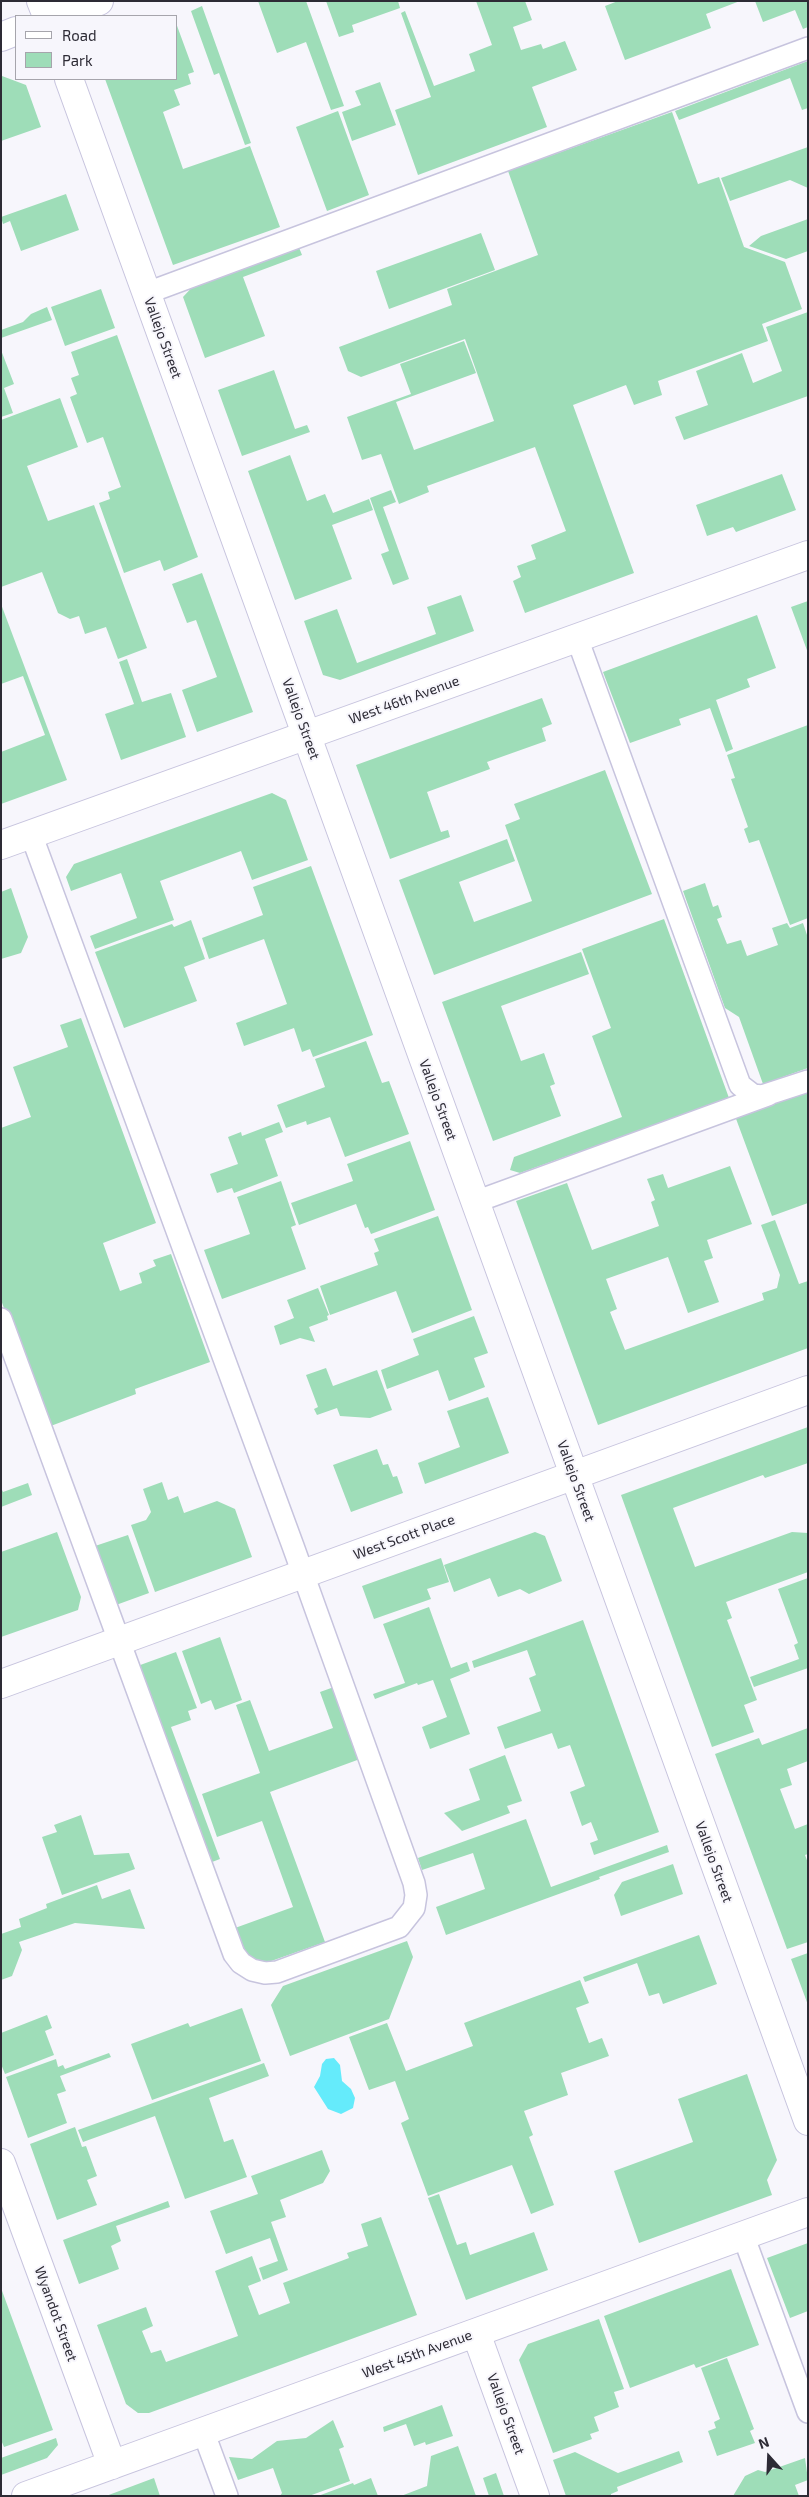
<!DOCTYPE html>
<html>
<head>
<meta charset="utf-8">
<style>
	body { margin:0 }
	#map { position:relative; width:809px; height:2497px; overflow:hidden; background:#f7f6fc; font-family:"Exo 2",sans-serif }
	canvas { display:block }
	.frame { position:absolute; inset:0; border:2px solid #2d2b35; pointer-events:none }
	.legend { position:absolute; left:15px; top:15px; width:162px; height:65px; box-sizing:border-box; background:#f7f6fc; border:1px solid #a6a5ac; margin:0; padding:6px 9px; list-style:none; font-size:15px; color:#2d2b35 }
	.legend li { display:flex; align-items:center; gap:10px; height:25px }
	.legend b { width:25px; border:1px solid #a6a5ac }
	.north { position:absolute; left:744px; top:2432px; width:50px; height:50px; -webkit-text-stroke:4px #f7f6fc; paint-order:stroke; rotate:340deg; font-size:14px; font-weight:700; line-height:20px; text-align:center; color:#2d2b35 }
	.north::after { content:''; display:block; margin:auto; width:18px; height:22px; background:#2d2b35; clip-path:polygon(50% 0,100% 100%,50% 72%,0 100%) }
</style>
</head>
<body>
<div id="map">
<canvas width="809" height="2497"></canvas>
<div class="frame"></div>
<ul class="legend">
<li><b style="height:6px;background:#fff"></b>Road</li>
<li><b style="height:14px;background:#9eddb8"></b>Park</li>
</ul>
<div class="north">N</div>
</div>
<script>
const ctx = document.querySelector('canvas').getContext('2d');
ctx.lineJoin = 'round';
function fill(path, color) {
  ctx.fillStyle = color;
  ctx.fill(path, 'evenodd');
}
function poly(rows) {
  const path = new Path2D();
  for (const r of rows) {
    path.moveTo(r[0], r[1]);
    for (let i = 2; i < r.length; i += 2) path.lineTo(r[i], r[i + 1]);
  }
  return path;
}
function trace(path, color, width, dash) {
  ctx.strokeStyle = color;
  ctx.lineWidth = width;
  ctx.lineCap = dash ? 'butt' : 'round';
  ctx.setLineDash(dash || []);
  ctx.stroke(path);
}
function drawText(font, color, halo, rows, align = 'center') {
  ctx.font = font + ' "Exo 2",sans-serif';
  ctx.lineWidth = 4;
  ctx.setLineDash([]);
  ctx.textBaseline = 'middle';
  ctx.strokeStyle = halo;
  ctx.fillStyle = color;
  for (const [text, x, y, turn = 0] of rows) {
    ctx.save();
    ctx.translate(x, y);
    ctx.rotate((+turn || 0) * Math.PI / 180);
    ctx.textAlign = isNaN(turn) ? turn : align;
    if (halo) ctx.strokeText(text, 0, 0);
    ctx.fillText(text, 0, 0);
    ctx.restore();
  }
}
const green = poly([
	[258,1,306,1,344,106,331,110,306,42,277,53],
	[326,1,398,1,400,8,352,25,354,32,339,37],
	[476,1,525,1,532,20,513,27,521,50,541,44,543,49,565,41,577,70,532,87,547,127,418,175,395,110,431,97,401,13,405,11,434,86,475,71,469,54,492,45],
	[618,1,740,1,706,14,711,28,625,60,605,6],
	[755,1,808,1,808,27,803,29,795,10,763,22],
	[202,6,251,143,245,145,219,73,214,75,191,11],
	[176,23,194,72,188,74,191,84,174,90,180,105,163,112,183,169,250,146,280,227,173,265,105,79,176,79],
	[808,61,808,108,802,110,790,78,679,120,675,111],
	[2,76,26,85,41,127,1,141],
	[380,82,396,125,352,141,342,112,361,105,355,91],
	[338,111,369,195,327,211,296,127],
	[672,112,698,184,719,177,744,247,785,262,802,309,762,324,768,341,658,381,662,395,634,405,626,385,573,405,634,573,525,613,513,581,521,577,517,566,536,559,531,545,566,531,535,447,427,486,429,492,399,504,381,454,362,460,347,417,411,394,400,364,464,341,476,373,396,402,414,450,494,421,465,339,361,377,348,371,339,347,452,305,447,289,538,255,508,171],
	[808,147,808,188,790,180,730,201,721,178],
	[66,194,79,230,21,251,10,221,3,224,1,217],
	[808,219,808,251,786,259,749,246,761,236],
	[481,233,495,270,389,309,376,271],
	[298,245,302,255,243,277,265,336,205,358,183,297,197,282],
	[101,289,115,328,65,346,51,307],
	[47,307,52,320,1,338,1,330,23,322,31,314],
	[808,312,808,396,684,440,675,417,708,405,696,371,742,353,753,383,782,371,766,327],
	[117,335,198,557,164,571,160,560,124,573,99,503,110,499,108,492,121,487,103,437,87,443,70,397,77,394,71,378,79,375,71,352],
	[1,350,14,384,4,388,13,413,1,417],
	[274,370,295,429,307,425,310,432,242,456,218,390],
	[60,398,78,447,27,466,48,521,94,505,147,648,118,659,106,627,85,634,79,616,70,619,58,613,42,572,1,587,1,420],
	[290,455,307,501,325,494,333,513,369,499,373,510,332,525,352,579,295,600,248,471],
	[782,474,796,510,736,532,733,527,707,536,696,505],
	[391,490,396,502,383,507,409,579,393,585,381,554,389,551,370,498],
	[202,573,253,712,197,732,182,690,217,677,196,620,187,623,172,584],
	[461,595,474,631,340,680,323,675,304,621,337,609,357,663,436,634,427,607],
	[808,601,808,653,791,607],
	[1,604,67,780,1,804,1,752,45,735,23,676,1,684],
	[757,615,776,668,747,679,750,687,716,700,733,749,726,752,710,708,679,719,681,725,630,743,603,672],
	[127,659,142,702,171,693,186,737,121,760,105,714,134,704,119,662],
	[542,698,552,724,542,728,546,741,487,762,490,769,427,792,441,832,448,830,450,837,390,859,356,765],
	[808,725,808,918,790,925,759,840,749,843,744,829,748,827,731,779,735,778,727,755],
	[605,770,652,894,434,975,399,880,507,839,515,861,459,882,474,922,532,901,505,825,520,819,514,804],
	[272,793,286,800,308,860,252,880,241,851,160,881,174,920,95,949,90,936,137,918,121,873,71,891,66,877,74,864],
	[311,866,373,1035,313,1057,310,1049,302,1052,294,1028,244,1046,236,1023,287,1004,264,939,209,959,202,938,263,915,253,887],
	[705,883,713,907,718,905,722,917,717,919,727,944,741,940,747,956,778,945,772,928,787,923,790,928,803,923,808,938,808,1068,763,1084,739,1017,725,1008,683,891],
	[11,888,28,937,21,953,1,959,1,892],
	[664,919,729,1098,520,1173,510,1170,514,1157,622,1117,592,1036,611,1028,582,949],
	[191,920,205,959,184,967,197,1001,124,1028,95,952,172,924,174,927],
	[581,952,589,974,501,1006,521,1061,544,1053,555,1084,550,1086,561,1116,493,1141,442,1002],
	[81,1018,156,1223,103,1243,120,1291,142,1283,139,1273,156,1266,153,1260,171,1254,210,1362,135,1389,136,1394,48,1427,1,1300,1,1128,31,1117,13,1067,68,1047,60,1025],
	[366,1041,382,1083,389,1081,409,1134,345,1157,330,1117,307,1125,306,1121,286,1128,277,1105,325,1087,315,1059],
	[808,1089,808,1203,772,1216,735,1116],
	[279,1122,283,1132,265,1139,278,1176,234,1193,232,1188,217,1193,210,1174,238,1164,228,1137,241,1132,242,1136],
	[410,1141,435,1210,371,1234,368,1227,365,1228,356,1204,299,1225,291,1203,353,1181,347,1164],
	[730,1166,752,1224,707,1240,713,1258,704,1261,719,1302,688,1313,668,1257,606,1279,617,1309,610,1312,625,1350,764,1300,762,1293,777,1288,780,1275,761,1225,775,1220,799,1284,808,1281,808,1348,598,1425,516,1201,567,1183,592,1250,659,1226,651,1202,655,1200,647,1179,663,1174,668,1188],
	[281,1181,296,1225,291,1227,306,1269,222,1299,204,1250,250,1234,237,1197],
	[438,1216,472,1310,412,1333,396,1291,330,1315,320,1286,378,1265,374,1253,379,1251,374,1239],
	[318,1288,329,1315,327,1316,328,1320,309,1327,315,1342,300,1338,280,1345,274,1326,294,1318,287,1300],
	[474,1316,488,1353,474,1358,485,1387,449,1401,438,1370,387,1389,381,1370,419,1355,413,1339],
	[326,1368,333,1386,377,1370,392,1410,370,1418,340,1416,337,1408,317,1415,314,1409,318,1407,306,1375],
	[488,1397,509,1453,425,1484,418,1463,460,1447,447,1411],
	[808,1427,808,1463,765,1478,763,1475,673,1508,695,1567,792,1532,808,1533,808,1572,726,1602,732,1618,727,1620,757,1700,744,1705,754,1732,712,1747,621,1495],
	[377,1449,383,1465,388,1464,393,1477,397,1476,403,1493,351,1512,333,1465],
	[162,1482,168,1500,178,1496,184,1513,217,1501,235,1509,252,1557,155,1592,131,1525,146,1520,151,1512,143,1489],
	[28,1483,32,1495,1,1507,1,1488,3,1492],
	[57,1532,81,1597,78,1610,1,1637,1,1552],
	[535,1532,545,1536,562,1581,529,1594,520,1589,498,1597,490,1578,454,1592,444,1565],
	[128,1535,149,1593,116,1605,95,1546],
	[441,1558,449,1582,427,1589,431,1599,374,1619,362,1586],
	[808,1578,808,1668,754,1687,750,1677,799,1659,794,1645,798,1643,778,1589],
	[429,1607,451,1668,467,1662,470,1671,450,1679,470,1734,430,1749,422,1727,447,1717,433,1680,418,1685,417,1683,375,1699,373,1694,405,1683,383,1624],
	[583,1620,659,1832,594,1855,590,1843,598,1840,591,1822,582,1826,570,1792,585,1786,570,1745,558,1749,552,1733,505,1749,497,1727,541,1711,529,1678,536,1675,527,1650,474,1668,472,1661],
	[220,1637,242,1700,215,1710,211,1700,201,1704,182,1651],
	[176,1652,197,1708,188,1711,191,1720,171,1727,220,1859,204,1865,132,1668],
	[334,1687,360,1759,270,1792,325,1942,260,1965,245,1958,235,1928,293,1907,262,1821,217,1837,202,1794,260,1773,236,1705,250,1700,269,1751,333,1728,320,1692],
	[808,1728,808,1761,787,1769,792,1785,780,1789,795,1829,808,1824,808,1854,805,1855,808,1863,808,1942,787,1949,715,1754,759,1738,762,1745],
	[505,1755,522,1801,507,1806,510,1813,462,1831,444,1813,480,1800,469,1769],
	[81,1815,94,1855,129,1853,135,1869,62,1895,42,1837,57,1832,54,1825],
	[526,1819,551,1887,667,1845,669,1852,599,1877,600,1879,446,1935,436,1907,485,1889,473,1853,422,1870,418,1858],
	[673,1864,683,1894,621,1916,614,1895,622,1882],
	[97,1885,102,1899,130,1889,145,1929,75,1923,19,1942,22,1950,12,1976,1,1980,1,1934,21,1927,19,1919,47,1908,46,1904],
	[699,1935,717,1984,663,2004,659,1993,649,1996,637,1963,585,1982,583,1977],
	[407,1941,413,1957,389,2019,290,2056,271,2005,283,1986],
	[808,1953,808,2005,791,1959],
	[580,1980,589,2003,576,2008,589,2043,602,2038,609,2056,561,2073,568,2095,524,2111,533,2135,529,2137,554,2205,531,2214,512,2165,428,2196,401,2123,409,2119,395,2081,369,2090,349,2037,387,2023,406,2071,473,2046,464,2023],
	[242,2008,261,2061,152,2100,131,2044,188,2023,190,2027],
	[47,2015,52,2028,45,2031,54,2055,5,2074,1,2064,1,2033],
	[109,2053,111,2057,60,2076,66,2091,57,2094,67,2123,28,2138,6,2077,56,2059,58,2067,63,2065,65,2069],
	[264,2063,269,2076,209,2098,224,2142,233,2139,247,2177,185,2199,155,2116,83,2142,78,2130],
	[747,2074,777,2160,767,2180,772,2195,639,2243,614,2171,693,2142,678,2099],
	[75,2127,82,2147,86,2146,97,2176,87,2180,97,2205,57,2220,30,2144],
	[322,2150,330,2171,323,2183,280,2200,286,2217,271,2222,288,2270,263,2280,259,2268,278,2261,270,2238,226,2254,210,2211,258,2194,251,2176],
	[439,2194,457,2245,466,2242,470,2255,534,2232,548,2270,466,2300,428,2198],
	[168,2201,170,2207,116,2226,121,2241,111,2246,119,2269,79,2284,63,2240],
	[381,2217,417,2315,149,2413,138,2413,126,2404,97,2325,146,2307,153,2326,142,2331,151,2353,161,2350,166,2362,238,2336,215,2271,252,2256,261,2281,248,2286,259,2315,290,2303,283,2283,349,2258,347,2253,368,2246,361,2224],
	[808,2243,808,2311,790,2318,767,2258],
	[731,2269,759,2345,696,2368,694,2364,630,2388,604,2316],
	[1,2288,53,2430,4,2447,1,2440],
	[599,2319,624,2389,614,2392,619,2407,594,2417,599,2431,590,2434,592,2439,553,2453,519,2360,528,2344],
	[727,2358,754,2429,750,2431,755,2443,717,2456,708,2431,716,2428,714,2422,720,2419,701,2368],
	[442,2405,453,2436,426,2445,425,2442,414,2446,406,2424,384,2432,383,2427],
	[333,2420,344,2447,339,2449,350,2481,309,2496,280,2496,282,2493,273,2468,238,2480,229,2457,252,2459,277,2441,306,2438],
	[56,2438,58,2445,47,2458,1,2475,1,2458],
	[458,2446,476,2496,401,2496,427,2486,431,2456],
	[679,2451,683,2462,617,2487,618,2491,611,2494,611,2496,566,2496,553,2460,575,2452,618,2473],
	[805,2458,808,2480,795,2485,799,2496,733,2496,745,2476,758,2470,765,2472],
	[496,2473,504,2496,489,2496,483,2478],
	[154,2478,160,2496,106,2496],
	[371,2478,378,2496,318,2496,353,2483,354,2485]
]);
const water = poly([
	[334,2058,340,2065,342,2081,351,2089,355,2098,353,2108,341,2114,328,2109,314,2087,320,2076,322,2064,326,2059]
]);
const service = poly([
	[147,293,808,48],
	[577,638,740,1085,753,1095,762,1096,808,1081],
	[475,1202,768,1095],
	[1,1319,234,1954,241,1963,252,1970,265,1973,277,1972,399,1927,414,1908,416,1895,414,1883,293,1546,31,834],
	[743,2235,808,2412],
	[203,2431,227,2496]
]);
const minor = poly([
	[41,1,47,16],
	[58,16,99,1],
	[1,37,16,31],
	[69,79,808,2121],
	[1,1684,808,1390],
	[1,2163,112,2465],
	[476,2333,535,2496],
	[26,2496,808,2212]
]);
const tertiary = poly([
	[1,845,808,555]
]);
const streetNames = [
	["Vallejo Street",163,338,70],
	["West 46th Avenue",404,700,-20],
	["Vallejo Street",301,719,70],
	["Vallejo Street",438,1100,70],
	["Vallejo Street",576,1481,70],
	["West Scott Place",404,1537,-20],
	["Vallejo Street",714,1862,70],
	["Wyandot Street",56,2314,70],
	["West 45th Avenue",417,2354,-20],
	["Vallejo Street",506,2414,70]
];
fill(green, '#9eddb8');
fill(water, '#65ebfb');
trace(service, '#c7c4de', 24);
trace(minor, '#c7c4de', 30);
trace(tertiary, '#c7c4de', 30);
trace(service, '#fff', 21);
trace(minor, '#fff', 28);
trace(tertiary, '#fff', 28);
drawText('14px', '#2d2b35', '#f7f6fc', streetNames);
</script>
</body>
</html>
